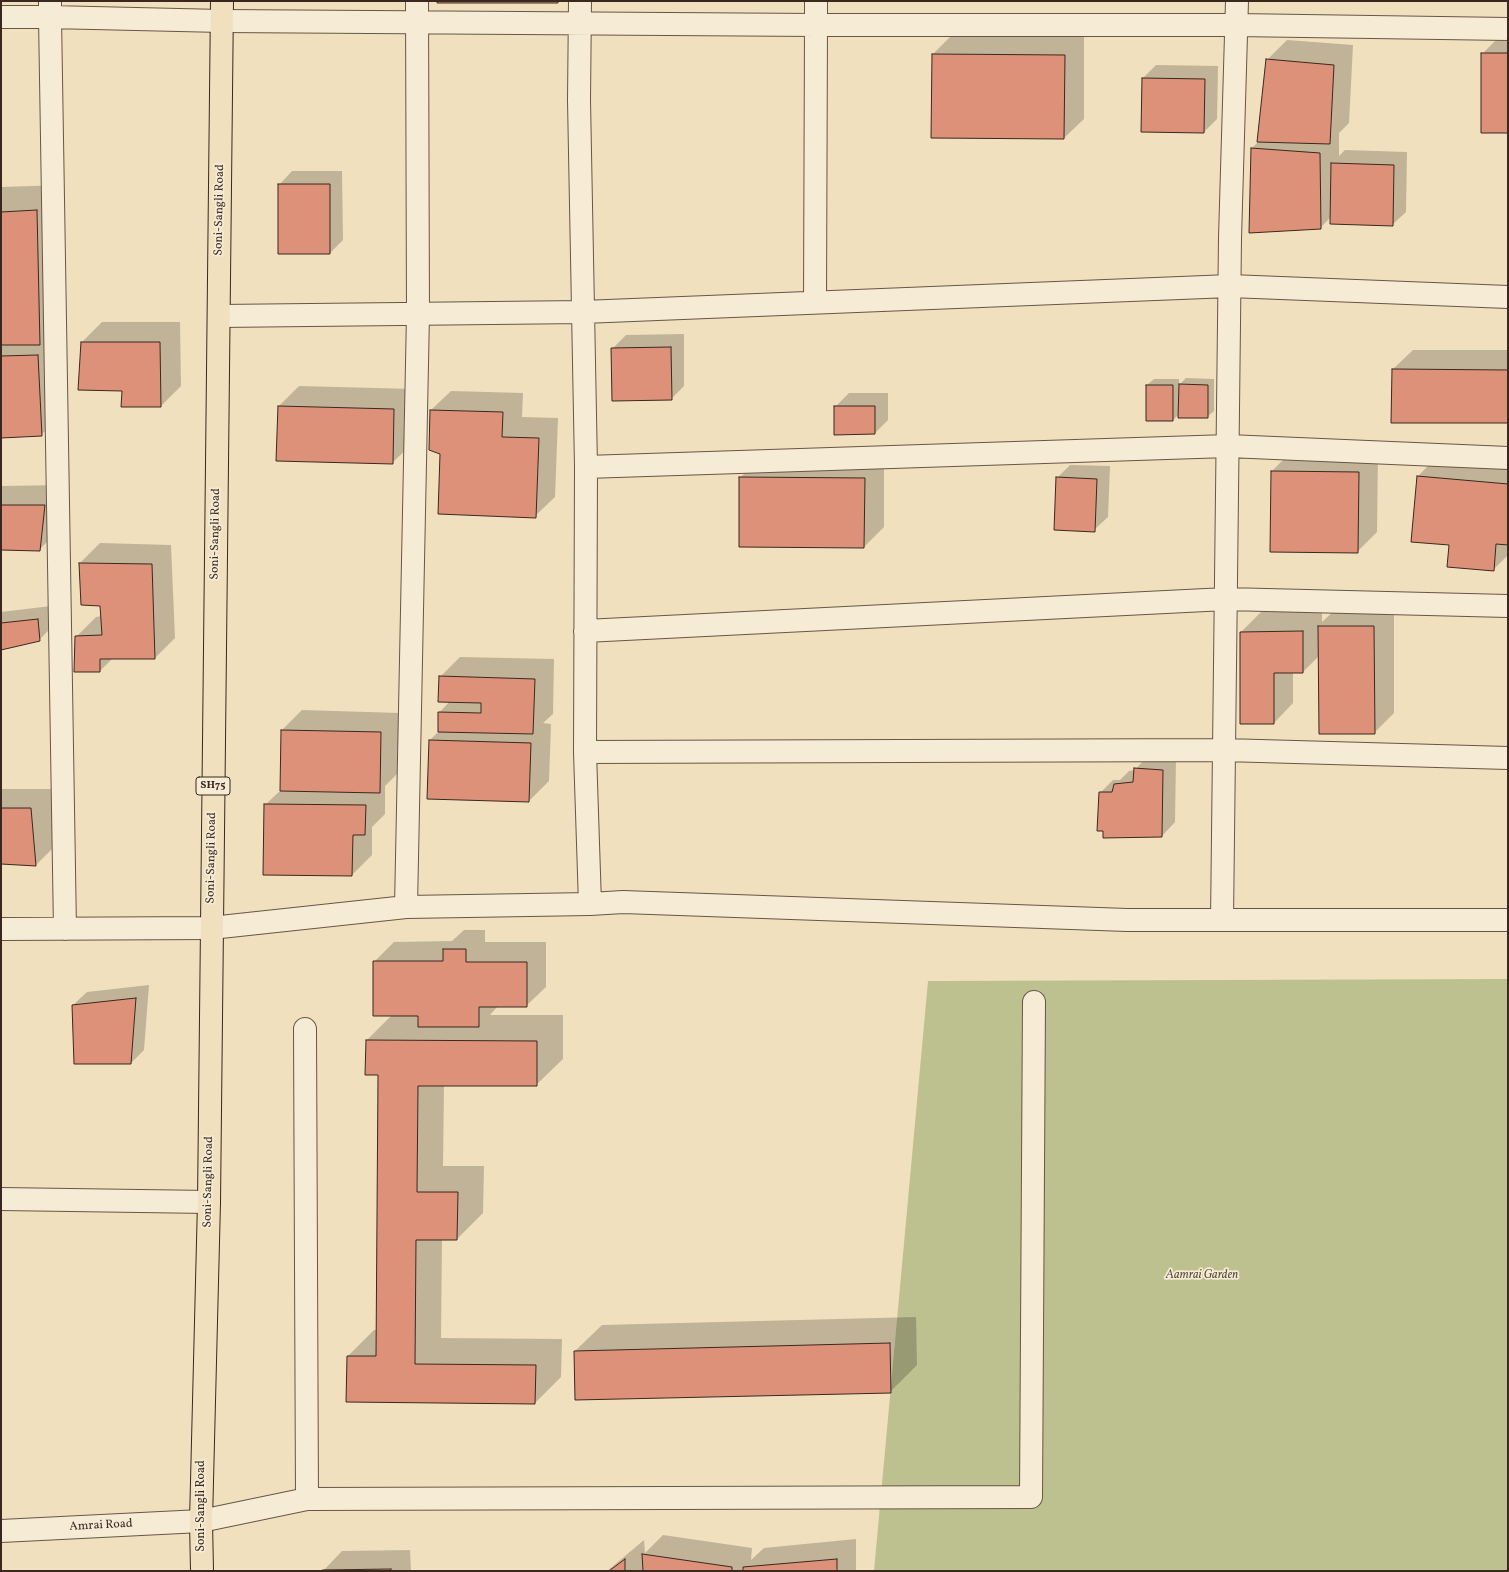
<!DOCTYPE html>
<html>
<head>
<meta charset="utf-8">
<style>
	body { margin:0 }
	#map { position:relative; width:1509px; height:1572px; overflow:hidden; background:#f1e0be; font-family:Vollkorn,serif }
	canvas { display:block }
	.frame { position:absolute; inset:0; border:2px solid #3a271f; pointer-events:none }
</style>
</head>
<body>
<div id="map">
<canvas width="1509" height="1572"></canvas>
<div class="frame"></div>
</div>
<script>
const ctx = document.querySelector('canvas').getContext('2d');
ctx.lineJoin = 'round';
function fill(path, color) {
  ctx.fillStyle = color;
  ctx.fill(path, 'evenodd');
}
function poly(rows) {
  const path = new Path2D();
  for (const r of rows) {
    path.moveTo(r[0], r[1]);
    for (let i = 2; i < r.length; i += 2) path.lineTo(r[i], r[i + 1]);
  }
  return path;
}
function trace(path, color, width, dash) {
  ctx.strokeStyle = color;
  ctx.lineWidth = width;
  ctx.lineCap = dash ? 'butt' : 'round';
  ctx.setLineDash(dash || []);
  ctx.stroke(path);
}
function drawText(font, color, halo, rows, align = 'center') {
  ctx.font = font + ' Vollkorn,serif';
  ctx.lineWidth = 3.5;
  ctx.setLineDash([]);
  ctx.textBaseline = 'middle';
  ctx.strokeStyle = halo;
  ctx.fillStyle = color;
  for (const [text, x, y, turn = 0] of rows) {
    ctx.save();
    ctx.translate(x, y);
    ctx.rotate((+turn || 0) * Math.PI / 180);
    ctx.textAlign = isNaN(turn) ? turn : align;
    if (halo) ctx.strokeText(text, 0, 0);
    ctx.fillText(text, 0, 0);
    ctx.restore();
  }
}
const green = poly([
	[1508,979,1508,1571,874,1571,928,981]
]);
const shadow = poly([
	[953,34,1084,36,1084,119,1064,138,933,54],
	[1502,34,1508,34,1508,132,1482,54],
	[1287,40,1353,45,1349,123,1339,133,1339,156,1345,150,1407,152,1406,212,1392,225,1331,217,1320,228,1252,148,1258,142,1267,60],
	[1156,65,1218,66,1217,119,1204,132,1143,78],
	[292,171,342,171,343,240,330,253,279,185],
	[63,185,61,415,41,435,1,437,1,187],
	[102,322,180,322,181,386,161,406,123,390,79,389,82,342],
	[684,334,684,386,671,399,612,349,626,335],
	[1413,350,1508,350,1508,422,1393,369],
	[1186,378,1214,379,1214,411,1207,417,1179,414,1173,420,1147,385,1154,379,1179,379,1179,385],
	[299,386,414,389,412,444,392,463,279,406],
	[451,391,523,393,522,417,558,418,555,497,535,516,441,454,431,410],
	[849,393,888,393,888,420,875,433,835,407],
	[1292,451,1378,452,1377,532,1357,552,1272,471],
	[1438,456,1508,462,1508,555,1493,570,1450,544,1412,541,1418,476],
	[760,458,884,458,884,527,864,547,740,478],
	[1070,465,1110,466,1108,517,1094,530,1057,478],
	[64,485,59,530,39,550,1,549,1,486],
	[100,543,171,545,175,638,155,658,113,658,100,671,76,637,96,617,102,616,101,605,80,563],
	[51,606,52,627,39,640,1,649,1,612],
	[1338,607,1394,607,1394,713,1374,733,1319,656,1303,672,1293,672,1293,703,1274,723,1241,632,1261,612,1322,612,1322,622],
	[460,657,554,659,553,714,543,723,551,724,549,781,529,801,430,740,439,731,439,713,450,701,440,677],
	[302,710,400,713,399,772,385,786,385,814,372,827,372,855,352,875,265,805,282,789,282,730],
	[1148,755,1176,757,1175,822,1162,836,1100,793,1113,780,1120,780,1129,771,1135,770],
	[1,789,51,789,56,845,36,865,1,863],
	[464,930,485,930,485,942,546,942,546,987,526,1006,498,1006,490,1015,563,1015,563,1059,536,1085,444,1085,443,1166,484,1166,483,1213,457,1239,442,1239,441,1338,562,1339,561,1377,535,1403,348,1356,374,1330,377,1330,379,1074,367,1040,392,1015,374,962,394,942,452,941],
	[149,985,144,1050,131,1063,73,1005,87,992],
	[916,1317,917,1365,890,1392,575,1351,602,1325],
	[663,1535,752,1548,751,1560,764,1548,856,1539,856,1571,607,1571,644,1540,645,1553],
	[410,1550,411,1571,323,1571,342,1551]
]);
const building = poly([
	[437,1,558,1,558,3,437,3,437,1],
	[1481,53,1508,53,1508,133,1481,133,1481,53],
	[932,54,1065,55,1064,139,931,138,932,54],
	[1266,59,1334,65,1330,144,1257,142,1266,59],
	[1142,78,1205,79,1204,133,1141,132,1142,78],
	[1251,148,1320,153,1321,229,1249,233,1251,148],
	[1331,163,1394,165,1393,226,1330,224,1331,163],
	[278,184,330,184,330,254,278,254,278,184],
	[37,210,40,345,1,345,1,212,37,210],
	[81,342,160,342,161,407,121,407,122,391,78,390,81,342],
	[671,347,672,400,612,401,611,348,671,347],
	[38,355,42,436,1,438,1,356,38,355],
	[1392,369,1508,370,1508,423,1391,423,1392,369],
	[1179,384,1208,385,1208,418,1178,418,1179,384],
	[1146,385,1173,385,1173,421,1146,421,1146,385],
	[278,406,394,409,393,464,276,461,278,406],
	[834,406,875,406,875,434,834,435,834,406],
	[430,410,503,412,502,437,539,438,536,518,438,514,440,454,429,450,430,410],
	[1271,471,1359,472,1358,553,1270,552,1271,471],
	[1417,476,1508,484,1508,545,1496,544,1494,571,1447,567,1449,545,1411,542,1417,476],
	[739,477,865,478,864,548,739,547,739,477],
	[1056,477,1097,479,1095,532,1054,530,1056,477],
	[1,505,45,505,40,551,1,550,1,505],
	[79,563,152,564,155,659,100,659,100,672,74,672,75,636,102,635,100,606,81,605,79,563],
	[38,619,40,641,1,650,1,623,38,619],
	[1318,626,1374,626,1375,734,1319,734,1318,626],
	[1303,631,1303,673,1274,673,1274,724,1240,724,1240,632,1303,631],
	[439,676,535,679,533,734,438,732,438,712,481,713,481,703,438,702,439,676],
	[281,730,381,732,380,793,280,791,281,730],
	[429,740,531,743,529,802,427,799,429,740],
	[1134,768,1163,770,1162,837,1103,838,1103,831,1097,831,1099,792,1112,792,1114,784,1133,782,1134,768],
	[264,804,366,805,365,835,353,835,352,876,263,875,264,804],
	[1,808,31,808,36,866,1,864,1,808],
	[443,949,466,949,466,962,527,962,527,1007,479,1007,479,1027,418,1027,418,1016,373,1016,373,961,443,961,443,949],
	[136,998,131,1064,74,1064,72,1005,136,998],
	[366,1040,537,1041,537,1086,418,1086,417,1192,458,1192,457,1240,416,1240,415,1364,536,1365,535,1404,346,1402,347,1356,376,1356,378,1075,365,1075,366,1040],
	[890,1343,891,1393,575,1400,574,1351,890,1343],
	[642,1554,732,1567,732,1571,643,1571,642,1554],
	[625,1559,625,1571,609,1571,625,1559],
	[837,1559,837,1571,743,1571,743,1567,837,1559],
	[391,1569,391,1571,322,1571,322,1570,391,1569]
]);
const minor = poly([
	[580,1,579,100,586,467,585,752,590,904],
	[1,17,50,17,50,1],
	[815,302,816,25,1236,25,1508,29],
	[219,316,583,312,1230,286,1508,297],
	[586,467,1228,446,1508,458],
	[585,631,1226,599,1508,606],
	[585,752,1224,750,1508,758],
	[406,907,418,314,417,1],
	[1222,920,1230,238,1237,1],
	[1,929,211,928,406,907,590,904,623,902,1127,920,1508,920],
	[65,929,50,17,222,21,816,25,816,1],
	[305,1029,307,1499],
	[1,1199,209,1202],
	[201,1521,307,1499,1031,1497,1034,1002]
]);
const tertiary = poly([
	[1,1531,201,1521]
]);
const primary = poly([
	[202,1571,201,1521,209,1202,222,1]
]);
const shields = [
	[213,786,34]
];
const shieldNames = [
	["SH75",213,786]
];
const streetNames = [
	["Soni-Sangli Road",220,210,-89],
	["Soni-Sangli Road",216,534,-89],
	["Soni-Sangli Road",212,858,-89],
	["Soni-Sangli Road",209,1182,-89],
	["Soni-Sangli Road",202,1506,-90],
	["Amrai Road",101,1526,-3]
];
const parkNames = [
	["Aamrai Garden",1202,1276]
];
fill(green, '#bdc18f');
fill(shadow, '#0003');
fill(building, '#dd9178');
trace(building, '#3a271f', 1);
trace(minor, '#685547', 24);
trace(tertiary, '#685547', 24);
trace(primary, '#3a271f', 24);
trace(minor, '#f6ebd5', 22);
trace(tertiary, '#f6ebd5', 22);
trace(primary, '#f1e0be', 22);
for (const [x, y, w] of shields) {
  const box = new Path2D();
  box.roundRect(x - w / 2, y - 9, w, 18, 3);
  ctx.fillStyle = '#f6ebd5';
  ctx.fill(box);
  trace(box, '#3a271f', 1);
}
drawText('bold 11px', '#3a271f', null, shieldNames);
drawText('12px', '#3a271f', '#f6ebd5', streetNames);
drawText('italic 12px', '#5b4e3b', '#f6ebd5', parkNames);
</script>
</body>
</html>
